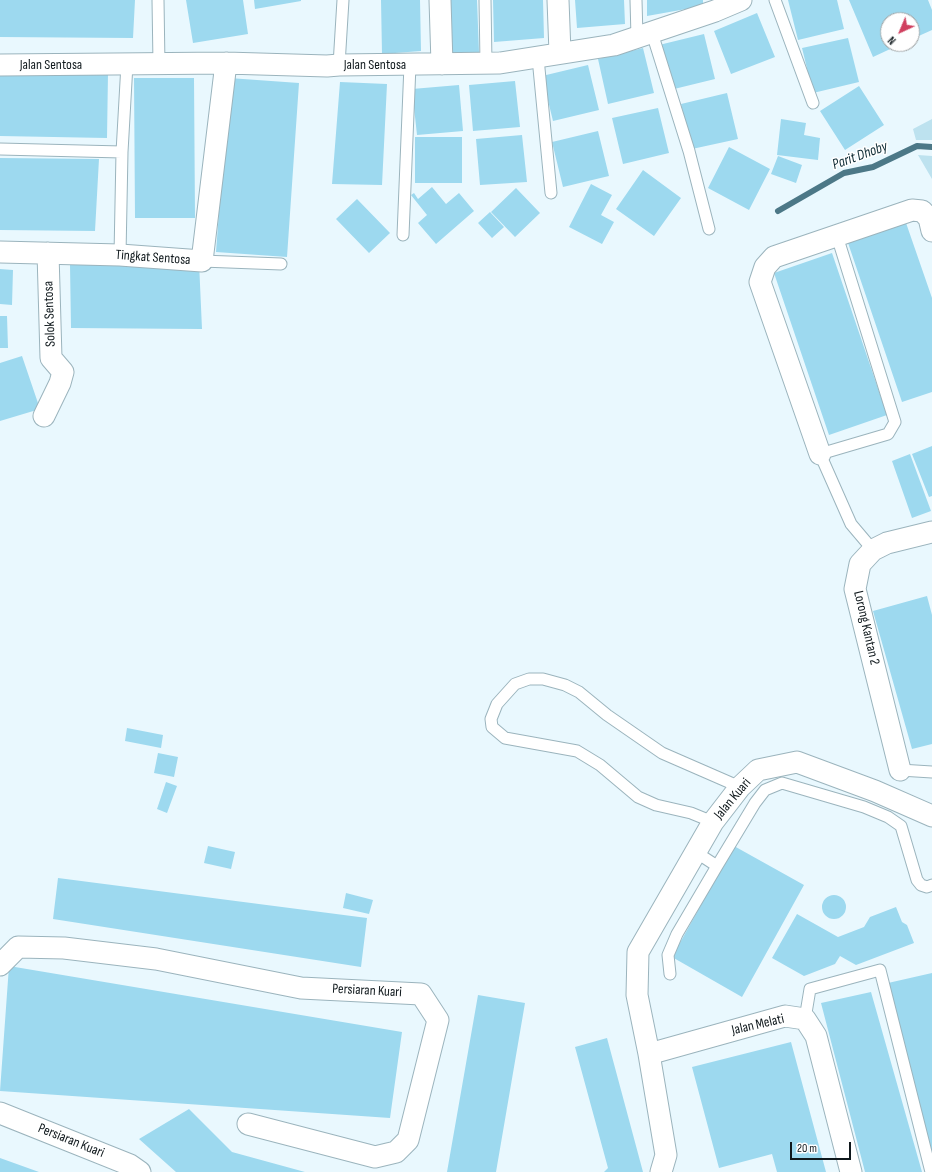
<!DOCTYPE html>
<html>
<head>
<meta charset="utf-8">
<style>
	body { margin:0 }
	#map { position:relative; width:932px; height:1172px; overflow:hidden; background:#e9f8fe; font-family:"Sofia Sans Condensed",sans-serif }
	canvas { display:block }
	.north { position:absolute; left:880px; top:12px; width:40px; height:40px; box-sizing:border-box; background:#fff; border:1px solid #9fa3a4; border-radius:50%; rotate:224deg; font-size:11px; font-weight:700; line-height:16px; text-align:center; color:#0f181c }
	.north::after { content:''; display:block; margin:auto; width:14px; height:18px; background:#d0405f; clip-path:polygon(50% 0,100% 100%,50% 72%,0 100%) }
	.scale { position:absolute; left:790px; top:1142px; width:61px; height:18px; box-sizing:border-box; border:2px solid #0f181c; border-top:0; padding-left:5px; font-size:12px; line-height:14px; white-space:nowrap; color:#0f181c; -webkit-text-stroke:3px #fff; paint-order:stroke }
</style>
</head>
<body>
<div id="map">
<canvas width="932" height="1172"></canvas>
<div class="north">N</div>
<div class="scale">20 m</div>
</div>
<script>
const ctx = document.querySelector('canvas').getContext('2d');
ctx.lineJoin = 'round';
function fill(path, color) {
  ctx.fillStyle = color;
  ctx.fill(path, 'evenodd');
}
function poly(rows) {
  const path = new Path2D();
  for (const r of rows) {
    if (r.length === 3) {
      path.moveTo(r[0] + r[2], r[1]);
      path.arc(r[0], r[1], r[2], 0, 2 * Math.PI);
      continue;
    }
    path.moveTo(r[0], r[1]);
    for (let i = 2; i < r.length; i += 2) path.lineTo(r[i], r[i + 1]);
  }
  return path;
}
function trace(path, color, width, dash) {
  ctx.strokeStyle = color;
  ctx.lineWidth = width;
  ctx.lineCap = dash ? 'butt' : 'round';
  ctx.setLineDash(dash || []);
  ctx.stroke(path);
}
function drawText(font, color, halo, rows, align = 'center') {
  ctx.font = font + ' "Sofia Sans Condensed",sans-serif';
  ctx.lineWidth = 3;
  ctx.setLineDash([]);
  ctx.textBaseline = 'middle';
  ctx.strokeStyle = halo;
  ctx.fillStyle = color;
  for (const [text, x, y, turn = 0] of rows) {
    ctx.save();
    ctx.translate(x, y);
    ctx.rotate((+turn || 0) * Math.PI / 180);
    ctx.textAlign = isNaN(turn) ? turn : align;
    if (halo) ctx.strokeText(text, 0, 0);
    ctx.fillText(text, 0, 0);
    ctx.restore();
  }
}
const green = poly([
	[932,119,932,140,916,140,913,129],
	[918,155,932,156,932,179]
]);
const stream = poly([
	[778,211,844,173,873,167,917,146,932,147]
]);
const building = poly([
	[0,0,135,0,133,38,0,37],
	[186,0,243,0,248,34,193,43],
	[254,0,301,0,301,1,255,9],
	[381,0,420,0,421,51,382,54],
	[444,0,477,0,479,52,446,53],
	[493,0,543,0,544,38,494,42],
	[575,0,624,0,625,24,577,28],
	[647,0,703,0,703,6,647,16],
	[788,0,837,0,844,29,798,40],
	[849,0,928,0,932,10,932,30,912,39,912,20,888,20,888,44,901,44,873,57],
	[757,13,775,57,731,74,714,31],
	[704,34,715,79,670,90,659,45],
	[848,38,859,82,813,93,802,48],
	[643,48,654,93,608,104,598,59],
	[588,65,599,110,553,121,542,76],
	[0,71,108,73,107,138,0,136],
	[134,78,194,78,195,218,135,218],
	[229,78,299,83,287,257,216,252],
	[515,81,520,127,473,131,469,85],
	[340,82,387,84,382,185,332,184],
	[459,85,463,131,417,135,412,89],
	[859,86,884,125,845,150,820,111],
	[727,93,738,139,692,149,681,104],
	[658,108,669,153,623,164,612,118],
	[781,119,806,123,804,135,820,138,818,160,777,155],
	[598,131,609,176,563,187,552,142],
	[522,135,527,182,480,185,476,139],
	[415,137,462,137,462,183,415,183],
	[729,147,770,169,749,210,708,188],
	[778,156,802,165,796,183,771,174],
	[0,158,99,159,95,231,0,230],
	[643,170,681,198,654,236,616,209],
	[591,184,612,195,601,215,614,222,602,244,569,227],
	[432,187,446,204,459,193,474,211,436,244,418,223,427,215,411,195,414,193,418,199],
	[516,188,540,213,515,237,491,212],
	[357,199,390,233,369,253,336,219],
	[490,212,504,227,492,238,478,223],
	[905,220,932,298,932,392,902,402,847,240],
	[832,253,887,415,829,435,774,273],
	[199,262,202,329,71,328,70,265],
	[0,269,13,270,12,305,0,304],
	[0,316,7,316,8,348,0,348],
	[22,356,40,409,0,421,0,363],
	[932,446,932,496,929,497,912,454],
	[910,454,931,511,912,518,892,461],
	[927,596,932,615,932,744,912,749,873,611],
	[127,728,163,735,161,748,125,741],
	[158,753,178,757,174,777,154,773],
	[166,782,177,786,167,813,157,809],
	[208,846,235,852,231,869,204,863],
	[734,846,804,885,742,997,672,957],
	[58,878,367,918,361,967,53,919],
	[346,893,373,900,369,914,343,908],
	[834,907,12],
	[896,907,902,922,907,925,914,943,856,965,840,956,835,964,804,976,772,958,797,914,838,937,864,927,870,917],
	[9,966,402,1032,390,1118,0,1091],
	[932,973,932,1151,931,1151,888,983],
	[871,992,922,1172,865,1172,821,1003],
	[478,995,525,1003,496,1172,447,1172],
	[607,1038,643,1172,604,1172,608,1168,575,1047],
	[791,1042,826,1172,777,1172,772,1154,719,1168,692,1067],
	[189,1109,232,1152,305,1172,176,1172,139,1139],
	[0,1158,39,1172,0,1172]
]);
const service = poly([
	[158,0,159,64],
	[485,0,486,63],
	[636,0,637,37],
	[775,0,813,103],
	[652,33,689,151,709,229],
	[538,58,551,193],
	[339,65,343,0],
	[0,149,122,152],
	[403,235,410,65],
	[837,236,895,422,888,434,820,454,851,524,873,550],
	[120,255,122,152,127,64],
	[202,261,281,264],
	[900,770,932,772],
	[713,822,691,813,656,805,638,797,600,765,577,751,505,738,492,727,491,719,497,704,515,684,529,679,543,679,565,685,579,692,607,715,662,753,740,787],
	[694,851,717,866],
	[670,974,668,955,677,934,717,866,755,803,765,790,782,783,864,807,888,817,901,826,917,880,921,885,927,887,932,885],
	[805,1019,810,989,880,970,931,1172]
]);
const minor = poly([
	[440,0,442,64],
	[558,0,560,53],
	[0,65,226,63,327,66,339,65,500,63,614,45,715,11,741,0],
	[0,252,120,255,202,261,226,63],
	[44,416,60,383,63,372,51,358,48,253],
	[820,454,760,282,765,267,774,257,912,210,922,211,929,218,932,231],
	[900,770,855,589,860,564,873,550,887,543,932,532],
	[0,965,18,947,64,948,156,959,301,988,421,994,438,1020,408,1140,396,1152,375,1157,248,1124],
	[649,1054,785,1016,805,1019,816,1036,851,1172],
	[0,1113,130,1165,140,1172],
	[661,1172,666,1155,649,1054,637,995,638,952,713,822,740,787,758,770,797,762,875,791,932,816]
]);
const streetNames = [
	["Jalan Sentosa",51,65],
	["Jalan Sentosa",375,65],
	["Tingkat Sentosa",153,258,4],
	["Solok Sentosa",50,314,-92],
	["Lorong Kantan 2",866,628,77],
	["Jalan Kuari",733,799,-50],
	["Persiaran Kuari",367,991,3],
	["Jalan Melati",758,1025,-13],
	["Persiaran Kuari",71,1141,22]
];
const waterNames = [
	["Parit Dhoby",860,156,-20]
];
fill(green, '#bde2ef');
trace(stream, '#4c7887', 6);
fill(building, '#9dd9ef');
trace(service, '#9bb4bd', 13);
trace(minor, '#9bb4bd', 23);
trace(service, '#fff', 11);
trace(minor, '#fff', 21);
drawText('14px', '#0f181c', '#fff', streetNames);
drawText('italic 15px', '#102e37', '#fff', waterNames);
</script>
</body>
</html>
